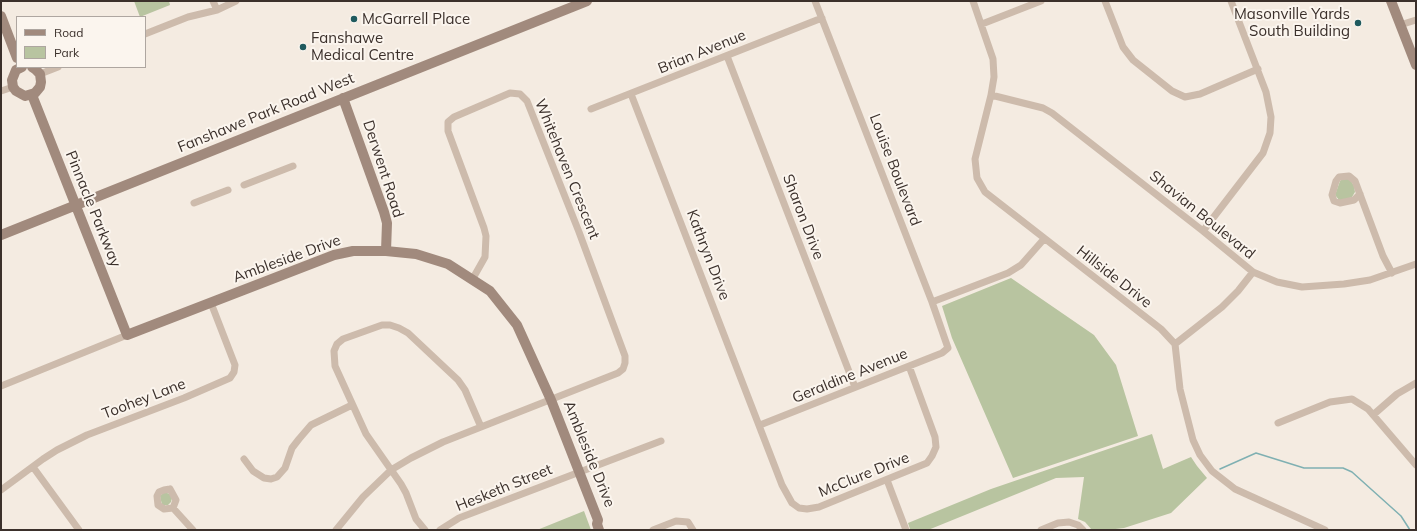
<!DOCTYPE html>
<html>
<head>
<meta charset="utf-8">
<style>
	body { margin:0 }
	#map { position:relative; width:1417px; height:531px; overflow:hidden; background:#f4ebe1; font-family:Mulish,sans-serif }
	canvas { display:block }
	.frame { position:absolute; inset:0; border:2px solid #3b302b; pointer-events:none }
	.legend { position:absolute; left:16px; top:16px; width:130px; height:52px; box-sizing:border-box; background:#fbf5ee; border:1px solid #aea6a0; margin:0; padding:5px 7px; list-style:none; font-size:12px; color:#3b302b }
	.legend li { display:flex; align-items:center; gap:8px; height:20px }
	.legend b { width:20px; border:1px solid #aea6a0 }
</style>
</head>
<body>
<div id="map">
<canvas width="1417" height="531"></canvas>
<div class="frame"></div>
<ul class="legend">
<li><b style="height:5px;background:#a18a7d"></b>Road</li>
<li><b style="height:11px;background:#b8c4a0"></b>Park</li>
</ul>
</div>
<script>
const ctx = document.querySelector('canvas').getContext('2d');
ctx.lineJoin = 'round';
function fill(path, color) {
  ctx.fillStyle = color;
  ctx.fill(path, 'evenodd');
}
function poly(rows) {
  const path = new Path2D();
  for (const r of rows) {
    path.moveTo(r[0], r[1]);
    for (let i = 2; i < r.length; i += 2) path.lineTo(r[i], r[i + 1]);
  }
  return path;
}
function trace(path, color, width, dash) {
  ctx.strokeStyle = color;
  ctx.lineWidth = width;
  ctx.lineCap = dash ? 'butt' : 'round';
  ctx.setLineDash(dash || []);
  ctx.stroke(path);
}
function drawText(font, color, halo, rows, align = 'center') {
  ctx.font = font + ' Mulish,sans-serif';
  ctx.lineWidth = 4;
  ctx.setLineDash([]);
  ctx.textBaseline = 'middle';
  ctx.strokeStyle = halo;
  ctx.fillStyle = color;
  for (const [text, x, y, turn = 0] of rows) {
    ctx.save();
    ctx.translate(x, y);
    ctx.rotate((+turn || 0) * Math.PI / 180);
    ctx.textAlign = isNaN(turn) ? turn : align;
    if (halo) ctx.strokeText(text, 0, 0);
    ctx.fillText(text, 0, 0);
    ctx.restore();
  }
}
const green = poly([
	[134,1,169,1,170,5,140,17],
	[1342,179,1350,179,1354,186,1355,192,1352,197,1345,200,1339,200,1335,195,1340,181],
	[1011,278,1094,335,1116,365,1138,436,1013,478,952,338,942,306],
	[1152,434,1163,469,1191,457,1197,466,1207,478,1171,513,1124,528,1107,530,1092,530,1085,522,1078,519,1084,477,1056,478,928,530,910,530,910,529,908,523,991,489],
	[164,492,170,494,172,498,171,502,168,505,162,505,160,496],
	[584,511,591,530,537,530]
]);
const stream = poly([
	[1220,469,1256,453,1304,468,1343,468,1352,472,1401,516,1410,530]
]);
const street = poly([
	[213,1,217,10],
	[973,1,993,59,994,77,991,95,975,159,977,178,985,192,1161,329,1175,344,1180,389,1193,440,1200,455,1212,471,1235,489,1325,530],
	[1105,1,1123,47,1133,60,1172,91,1185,97,1200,94,1258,69],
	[982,24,1041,1],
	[1400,25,1416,20],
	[145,34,188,17,217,10,236,1],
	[727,56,855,387],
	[40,74,58,67],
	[1,91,13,87],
	[631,94,782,485,792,503,799,508,807,509,819,507,927,463,932,456,936,447,935,437,909,366],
	[991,95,1043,108,1052,113,1203,231,1253,272,1277,282,1302,287,1344,284,1370,280,1416,264],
	[591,109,822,18],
	[244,185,293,166],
	[1360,194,1354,200,1340,203,1334,201,1332,195,1336,181,1339,177,1349,176,1355,181,1383,256,1392,273],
	[194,203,228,190],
	[1203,231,1263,153,1270,133,1271,117,1266,92,1231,1],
	[932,302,1008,273,1021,265,1044,239],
	[1175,344,1222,307,1238,291,1253,272],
	[1,386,127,335],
	[1373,415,1397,394,1416,383],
	[1278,423,1330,402,1352,399,1368,409,1416,465],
	[760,425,942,353,948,348,932,302,815,1],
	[244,459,253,471,264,478,271,479,277,477,285,468,292,448,299,439,311,425,352,405],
	[33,467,79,530],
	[887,480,906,530],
	[170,489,176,500,173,508,164,509,158,505,157,496,159,492,164,490,170,489],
	[1,490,43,459,57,450,87,435,184,398,230,378,234,372,235,365,211,303],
	[173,508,193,530],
	[336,530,363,497,391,470,411,458,443,442,618,373,623,369,625,363,625,356,579,232,527,101,520,94,510,93,454,117,448,122,448,131,484,228,486,236,485,257,472,280],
	[425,530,416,519,406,493,401,484,366,434,335,366,334,351,337,344,343,339,382,325,390,325,399,328,408,333,458,380,465,390,481,427],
	[440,530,459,518,661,441],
	[653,530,676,521,688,522,693,530],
	[1041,530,1058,523,1069,522,1078,525,1083,530]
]);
const secondary = poly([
	[1391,1,1416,65],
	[1,16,17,58],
	[22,67,16,70,12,80,13,87,16,91,25,96,35,93,40,87,41,82,40,74,35,69,32,67],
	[32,95,127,335,334,255,353,251,386,251,416,254,448,264,490,291,517,325,551,400,598,520,597,524,599,530],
	[343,98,384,212,387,223,386,251],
	[1,235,587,1]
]);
const markers = [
	[354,19,4,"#1f5a5e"],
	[1358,23,4,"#1f5a5e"],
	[303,47,4,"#1f5a5e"]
];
const poiNames = [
	["Masonville Yards",1350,14,"right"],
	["South Building",1350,31,"right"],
	["McGarrell Place",362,19],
	["Fanshawe",311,38],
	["Medical Centre",311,55]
];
const streetNames = [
	["Brian Avenue",702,52,-22],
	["Fanshawe Park Road West",266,113,-22],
	["Derwent Road",383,169,72],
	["Whitehaven Crescent",567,169,68],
	["Louise Boulevard",895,170,69],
	["Pinnacle Parkway",93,209,68],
	["Shavian Boulevard",1202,215,39],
	["Sharon Drive",803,217,69],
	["Kathryn Drive",708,255,69],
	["Ambleside Drive",287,259,-20],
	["Hillside Drive",1114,277,38],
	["Geraldine Avenue",850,376,-22],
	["Toohey Lane",144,399,-21],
	["Ambleside Drive",589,454,68],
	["McClure Drive",864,475,-22],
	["Hesketh Street",504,488,-22]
];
fill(green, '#b8c4a0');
trace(stream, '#7fb0b2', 1.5);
trace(street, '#cdbbac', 7);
trace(secondary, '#a18a7d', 10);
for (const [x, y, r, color] of markers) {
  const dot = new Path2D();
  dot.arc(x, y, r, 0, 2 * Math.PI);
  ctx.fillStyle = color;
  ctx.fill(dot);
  trace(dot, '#fbf5ee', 1.5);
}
drawText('15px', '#3b302b', '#fbf5ee', poiNames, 'left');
drawText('15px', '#3b302b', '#fbf5ee', streetNames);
</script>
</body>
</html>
